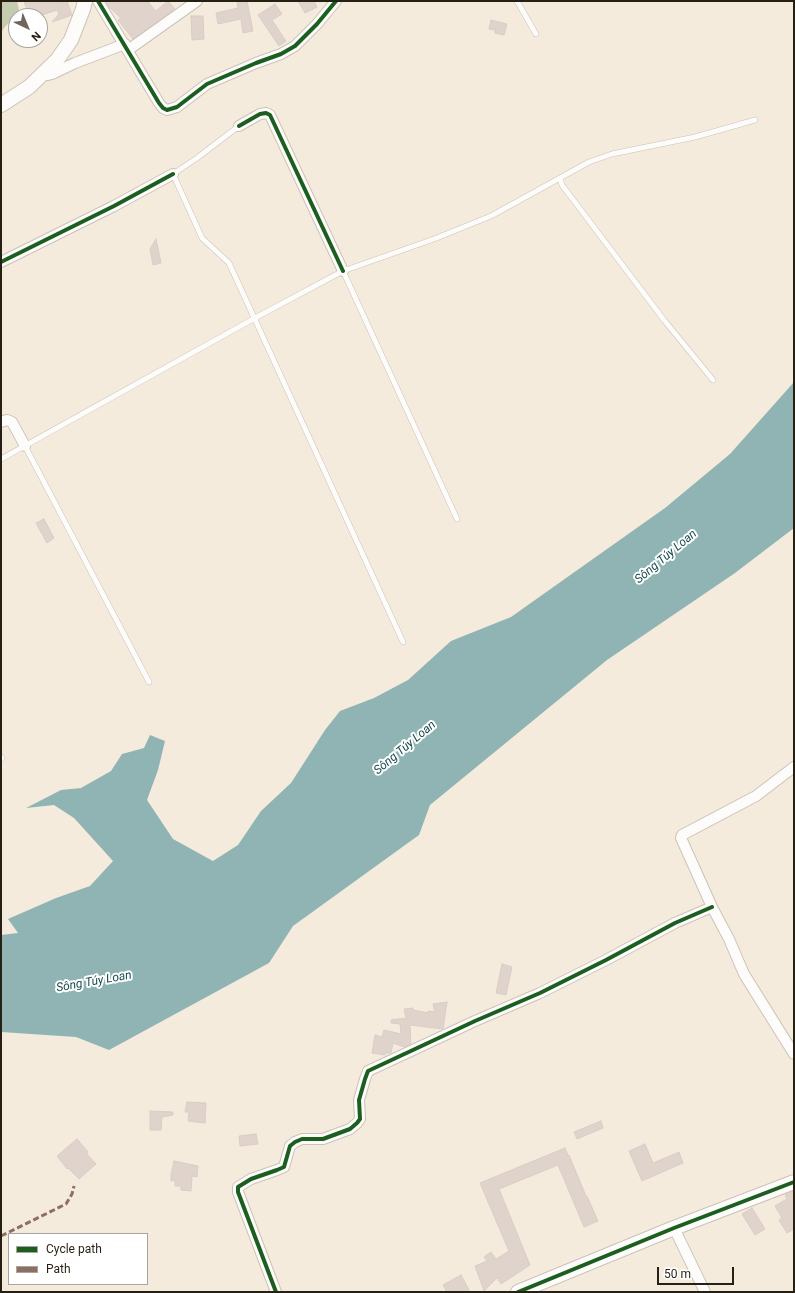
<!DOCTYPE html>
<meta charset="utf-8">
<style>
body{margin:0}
#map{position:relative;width:795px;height:1293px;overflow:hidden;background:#f4ebdd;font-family:Roboto,sans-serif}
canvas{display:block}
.frame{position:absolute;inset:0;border:2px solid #261f13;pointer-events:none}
.legend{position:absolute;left:8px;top:1233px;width:140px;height:52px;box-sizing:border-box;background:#fff;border:1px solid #a8a5a1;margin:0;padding:5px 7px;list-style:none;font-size:12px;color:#261f13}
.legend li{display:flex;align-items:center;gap:8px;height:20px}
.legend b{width:20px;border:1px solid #a8a5a1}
.north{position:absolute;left:8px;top:8px;width:40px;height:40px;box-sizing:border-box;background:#fff;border:1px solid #a8a5a1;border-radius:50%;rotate:136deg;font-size:11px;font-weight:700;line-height:16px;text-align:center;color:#261f13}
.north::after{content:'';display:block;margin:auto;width:14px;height:18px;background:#6e665a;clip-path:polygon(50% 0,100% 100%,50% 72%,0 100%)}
.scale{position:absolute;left:657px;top:1267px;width:77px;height:18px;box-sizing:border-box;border:2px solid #261f13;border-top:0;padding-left:5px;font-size:12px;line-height:14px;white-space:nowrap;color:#261f13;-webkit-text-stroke:3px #fff;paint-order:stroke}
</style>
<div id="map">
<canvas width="795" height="1293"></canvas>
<div class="frame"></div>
<ul class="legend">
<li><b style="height:5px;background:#1b5e20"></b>Cycle path</li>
<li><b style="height:5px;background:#8d6e63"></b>Path</li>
</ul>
<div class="north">N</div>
<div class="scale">50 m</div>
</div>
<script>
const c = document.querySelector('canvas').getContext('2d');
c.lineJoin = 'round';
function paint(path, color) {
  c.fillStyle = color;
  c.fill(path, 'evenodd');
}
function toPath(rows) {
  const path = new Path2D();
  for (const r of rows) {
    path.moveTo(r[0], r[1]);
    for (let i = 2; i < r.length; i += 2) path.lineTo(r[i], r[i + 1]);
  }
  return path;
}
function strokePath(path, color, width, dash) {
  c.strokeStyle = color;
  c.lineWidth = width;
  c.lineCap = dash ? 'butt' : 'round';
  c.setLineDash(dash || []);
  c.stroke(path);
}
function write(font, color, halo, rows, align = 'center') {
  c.font = font + ' Roboto,sans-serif';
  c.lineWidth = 4;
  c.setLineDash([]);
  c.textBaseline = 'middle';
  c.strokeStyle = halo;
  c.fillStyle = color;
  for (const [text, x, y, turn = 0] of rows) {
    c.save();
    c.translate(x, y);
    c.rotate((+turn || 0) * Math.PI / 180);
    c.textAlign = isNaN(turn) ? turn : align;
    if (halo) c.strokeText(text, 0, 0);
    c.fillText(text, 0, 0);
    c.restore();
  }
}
paint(toPath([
 [1,1,17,1,19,10,1,32]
]), '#c5cbae');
paint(toPath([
 [794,382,794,528,735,573,607,660,430,805,419,835,293,926,269,963,109,1050,76,1037,1,1032,1,935,18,933,8,919,56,898,90,886,113,861,74,818,54,805,26,808,61,790,81,788,111,771,122,754,144,748,150,735,165,741,158,770,147,800,173,839,213,861,238,845,261,811,291,783,325,730,340,711,374,698,408,680,451,641,511,617,665,508,730,454]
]), '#8fb4b3');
const building = toPath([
 [24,1,57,1,57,3,67,1,72,15,52,22,59,14,57,10,39,16,29,16,24,1],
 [106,1,147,1,156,11,168,1,175,9,133,39,118,20,121,18,108,6,106,1],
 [237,1,247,1,253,31,243,33,241,19,218,24,216,13,238,8,237,1],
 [298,1,314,1,317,7,305,13,298,1],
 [275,4,282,14,272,20,286,41,279,46,258,15,275,4],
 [191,16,203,16,204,39,192,40,191,16],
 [491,20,507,24,504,35,495,33,495,30,489,29,491,20],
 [156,239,161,263,153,265,150,249,156,239],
 [44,519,54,538,47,543,36,523,44,519],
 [502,964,512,967,506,995,496,993,502,964],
 [447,1002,443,1029,410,1025,411,1044,404,1047,393,1043,391,1053,386,1053,385,1055,372,1053,375,1035,382,1037,384,1030,401,1034,400,1024,391,1023,391,1020,406,1018,404,1009,413,1008,413,1010,428,1013,428,1011,435,1012,433,1004,447,1002],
 [187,1102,206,1103,205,1123,188,1121,189,1112,185,1112,187,1102],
 [150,1111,173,1112,173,1115,162,1117,161,1130,150,1130,150,1111],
 [601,1121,603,1128,577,1139,574,1132,601,1121],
 [256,1134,258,1144,240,1146,239,1136,256,1134],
 [77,1139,88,1152,86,1153,96,1164,79,1179,68,1168,67,1169,57,1156,77,1139],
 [645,1144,653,1163,679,1152,683,1163,642,1181,629,1151,645,1144],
 [565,1148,568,1156,569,1155,586,1196,587,1196,598,1221,584,1227,558,1165,499,1189,530,1265,501,1284,497,1278,484,1291,475,1266,487,1261,484,1257,491,1252,496,1259,509,1251,480,1183,565,1148],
 [174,1161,198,1166,197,1177,192,1176,191,1191,181,1190,181,1186,175,1186,175,1180,171,1181,171,1175,174,1161],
 [794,1191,794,1229,787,1233,779,1220,782,1218,775,1206,787,1199,785,1195,794,1191],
 [752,1208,765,1229,755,1235,742,1214,752,1208],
 [461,1275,470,1292,447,1292,443,1285,461,1275]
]);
paint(building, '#e0d3cb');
strokePath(building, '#d8cdc6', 1);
const lane = toPath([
 [517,1,536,34],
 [239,126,197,158,173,174,202,238,229,263,403,642],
 [560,178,562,185,664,320,713,380],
 [343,271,457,519],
 [25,446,149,682],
 [1,459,255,318,343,271,434,239,491,216,589,162,612,154,695,137,755,120],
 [1,757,2,758]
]);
const street = toPath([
 [98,1,159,103,163,108,167,110,177,107,207,84,256,63,281,54,295,46,317,24,336,1],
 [128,50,197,1],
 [44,74,48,75,52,74,75,63,125,44],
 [239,126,260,114,266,113,270,115,343,271],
 [1,262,114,206,173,174],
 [1,422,7,420,12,422,25,446],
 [794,767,756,796,682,835,681,838,712,907,729,939,744,974,794,1054],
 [674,1228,705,1292],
 [276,1292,238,1192,238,1187,251,1179,277,1170,284,1167,290,1146,295,1142,302,1139,323,1139,350,1129,357,1123,360,1119,359,1100,365,1079,368,1071,475,1021,540,993,606,960,675,923,712,907]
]);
const secondary = toPath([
 [1,105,29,87,57,60,71,40,83,9,85,1],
 [518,1292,674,1228,794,1182]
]);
strokePath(lane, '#cbc3b8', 6);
strokePath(street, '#cbc3b8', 12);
strokePath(secondary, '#cbc3b8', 16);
strokePath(lane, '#fdfcfa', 5);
strokePath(street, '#fdfcfa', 10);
strokePath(secondary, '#fdfcfa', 14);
strokePath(toPath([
 [1,1236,66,1204,72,1194,74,1186]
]), '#8d6e63', 3, [6, 3]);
strokePath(toPath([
 [98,1,159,103,163,108,167,110,177,107,207,84,256,63,281,54,295,46,317,24,336,1],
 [239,126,260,114,266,113,270,115,343,271],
 [1,262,114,206,173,174],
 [276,1292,238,1192,238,1187,251,1179,277,1170,284,1167,290,1146,295,1142,302,1139,323,1139,350,1129,357,1123,360,1119,359,1100,365,1079,368,1071,475,1021,540,993,606,960,675,923,712,907],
 [518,1292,674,1228,794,1182]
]), '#1b5e20', 4);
write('italic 12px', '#14484c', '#fff', [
 ["Sông Túy Loan",666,557,-40],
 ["Sông Túy Loan",405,748,-40],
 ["Sông Túy Loan",94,982,-10]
]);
</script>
